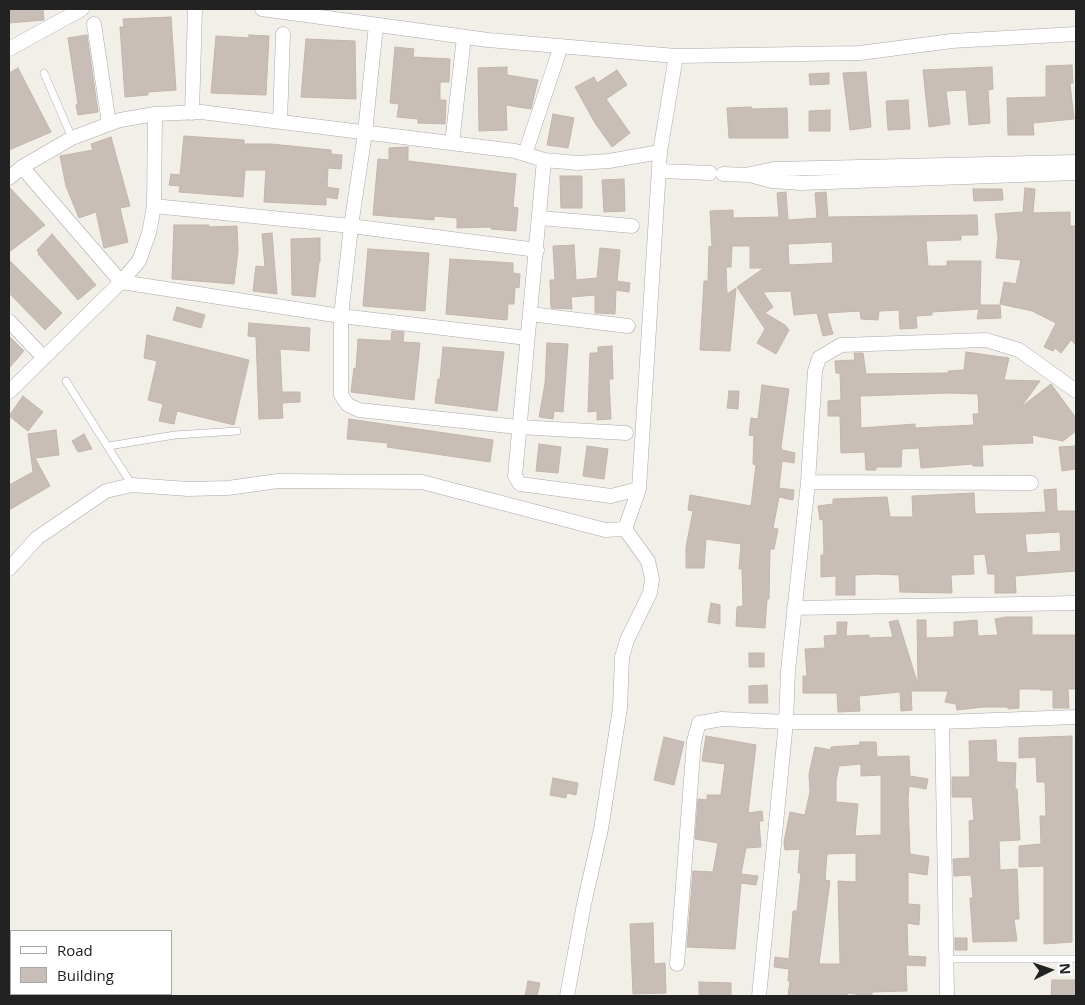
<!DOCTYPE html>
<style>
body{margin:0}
#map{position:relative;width:1085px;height:1005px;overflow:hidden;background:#f2efe8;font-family:"Open Sans",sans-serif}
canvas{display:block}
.frame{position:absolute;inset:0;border:10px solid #222;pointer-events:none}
.legend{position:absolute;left:10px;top:930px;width:162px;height:65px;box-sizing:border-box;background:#fff;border:1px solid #a7a7a7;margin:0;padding:6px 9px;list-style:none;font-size:15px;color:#222}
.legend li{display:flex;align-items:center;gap:10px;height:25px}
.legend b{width:25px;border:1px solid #a7a7a7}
.north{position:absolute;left:1025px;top:945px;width:50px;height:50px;-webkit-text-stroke:4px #fff;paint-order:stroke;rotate:86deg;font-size:14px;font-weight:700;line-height:20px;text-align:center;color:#222}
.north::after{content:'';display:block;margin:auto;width:18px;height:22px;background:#222;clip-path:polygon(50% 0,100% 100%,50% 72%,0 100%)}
</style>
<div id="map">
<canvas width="1085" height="1005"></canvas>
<div class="frame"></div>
<ul class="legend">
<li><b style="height:6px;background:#fff"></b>Road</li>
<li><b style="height:14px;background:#c8beb7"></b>Building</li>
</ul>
<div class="north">N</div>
</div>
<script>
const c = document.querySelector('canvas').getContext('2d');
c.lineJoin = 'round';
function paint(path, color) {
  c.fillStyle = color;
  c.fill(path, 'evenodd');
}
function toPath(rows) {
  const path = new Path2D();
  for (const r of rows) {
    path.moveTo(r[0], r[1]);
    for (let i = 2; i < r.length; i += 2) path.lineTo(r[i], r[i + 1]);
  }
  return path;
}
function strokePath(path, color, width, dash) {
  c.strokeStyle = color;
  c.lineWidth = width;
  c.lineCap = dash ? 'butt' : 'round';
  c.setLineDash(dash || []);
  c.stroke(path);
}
const building = toPath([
 [9,9,43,9,44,20,9,23,9,9],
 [171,17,176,90,148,92,148,95,125,97,120,27,124,27,123,19,171,17],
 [87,35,98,112,78,115,76,105,78,104,68,38,87,35],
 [249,35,269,36,266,95,211,93,216,36,249,38,249,35],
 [306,39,355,41,356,99,301,97,306,39],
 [395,47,414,49,413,57,450,59,449,82,440,82,440,100,446,100,445,124,418,123,418,119,397,117,399,104,390,103,395,47],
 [1072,65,1073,83,1070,83,1074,119,1033,123,1034,135,1008,135,1007,98,1046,97,1046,66,1072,65],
 [507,67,507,75,538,80,531,109,506,105,507,130,479,131,478,68,507,67],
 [992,67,993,89,988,90,990,123,969,125,966,90,946,91,950,124,929,127,923,70,992,67],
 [18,68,51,132,9,150,9,73,18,68],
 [617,70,627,85,606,99,630,133,612,147,595,123,575,87,594,77,597,83,617,70],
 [866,72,871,127,850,130,843,73,866,72],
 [829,73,829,84,810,85,809,74,829,73],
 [908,100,910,129,888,130,886,101,908,100],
 [751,107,751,109,787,108,788,138,729,138,727,108,751,107],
 [830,110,830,131,809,131,809,111,830,110],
 [553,114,574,118,568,148,547,145,553,114],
 [184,136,244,140,244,144,271,144,331,150,331,154,342,155,341,169,328,168,327,187,339,189,337,199,326,197,326,205,264,202,266,170,245,170,243,197,179,192,180,186,169,185,171,174,180,175,184,136],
 [111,137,130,206,120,208,128,242,104,248,96,212,79,218,66,186,60,156,93,150,91,144,111,137],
 [408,147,408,161,516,174,513,207,518,208,516,231,491,229,491,227,457,228,457,218,434,216,434,220,373,215,378,159,389,160,389,148,408,147],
 [560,176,582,176,582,208,561,208,560,176],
 [624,179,625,211,604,212,602,180,624,179],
 [9,187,45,225,9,252,9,187],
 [1025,188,1035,189,1033,213,1070,212,1070,226,1076,226,1076,345,1071,340,1061,353,1055,348,1053,351,1044,347,1056,323,1032,311,1000,304,1004,282,1016,284,1021,260,996,258,998,238,995,214,1023,212,1025,188],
 [973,189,1002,189,1003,200,974,201,973,189],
 [786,192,788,220,817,218,815,193,826,192,828,217,977,215,978,235,961,235,961,240,926,241,928,266,947,266,947,261,981,261,980,305,1000,305,1001,318,977,319,979,309,932,312,932,315,916,316,917,328,900,329,899,310,879,311,878,320,861,319,860,311,827,313,833,334,823,336,817,313,794,315,791,291,763,292,773,307,765,313,785,325,789,330,776,354,757,343,765,329,737,287,764,268,750,268,750,246,732,246,731,267,726,267,727,294,736,288,730,351,700,350,704,281,708,281,709,246,712,247,710,211,733,210,733,218,779,217,777,193,786,192],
 [832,242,833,263,789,265,788,244,832,242],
 [174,225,209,225,209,227,237,226,238,251,234,284,172,279,174,225],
 [272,233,277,294,253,291,256,266,265,267,262,234,272,233],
 [52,234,96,285,78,300,38,254,39,253,37,250,52,234],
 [320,238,320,262,319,262,315,297,292,295,291,239,320,238],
 [574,245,576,280,597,278,600,248,620,250,617,281,630,283,629,292,616,290,615,314,595,313,595,295,571,297,572,309,551,308,550,280,555,280,553,246,574,245],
 [368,249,429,253,425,311,363,306,368,249],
 [450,259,513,263,513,273,520,274,519,288,515,287,514,304,508,304,507,320,446,314,450,259],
 [9,260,62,313,45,330,9,293,9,260],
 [177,307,205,315,201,328,173,320,177,307],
 [249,323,310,328,309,351,280,349,282,392,300,392,300,402,282,403,283,418,259,419,256,337,248,336,249,323],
 [392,331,404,332,403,342,420,343,414,400,351,392,354,368,356,369,358,339,391,341,392,331],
 [147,335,249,360,234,425,177,411,174,424,159,421,163,404,148,400,157,361,144,358,147,335],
 [9,336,24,351,9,368,9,336],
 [547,343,568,344,563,412,554,411,553,419,539,417,545,384,547,343],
 [612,346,613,379,609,379,611,419,597,420,597,411,588,412,590,353,598,353,598,347,612,346],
 [443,347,504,352,497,411,435,403,438,379,440,379,443,347],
 [966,352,1009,358,1004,380,1040,381,1021,407,1051,384,1076,418,1076,431,1063,441,1032,435,1033,443,982,445,983,466,973,466,973,464,921,468,919,448,902,449,901,467,876,467,876,470,866,470,865,452,841,453,840,416,828,416,828,401,841,400,840,373,836,373,835,361,855,360,854,353,863,353,866,374,949,373,948,371,964,370,966,352],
 [950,393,978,394,979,414,973,414,974,425,915,428,915,424,861,428,860,396,950,393],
 [762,385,789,389,781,447,782,450,795,453,794,463,782,461,779,488,794,490,793,500,779,497,773,528,778,529,774,549,770,549,769,599,767,599,765,628,736,626,737,607,743,606,742,569,739,569,741,544,706,539,704,568,686,568,686,547,693,511,688,510,690,495,751,506,756,465,753,464,754,436,749,435,751,418,758,419,762,385],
 [729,391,739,391,738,409,727,408,729,391],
 [23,396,43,412,28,431,9,416,23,396],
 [349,419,493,440,490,462,387,447,388,443,347,439,349,419],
 [56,430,59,455,35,458,50,486,9,510,9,485,33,472,28,434,56,430],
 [84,434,92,449,78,452,72,441,84,434],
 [539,444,561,447,558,473,536,471,539,444],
 [587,446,608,449,604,479,583,476,587,446],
 [1076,446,1076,469,1062,471,1059,447,1076,446],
 [1056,489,1057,511,1076,511,1076,571,1015,576,1016,593,995,593,995,574,988,574,985,554,973,555,974,574,951,575,952,593,900,592,899,575,874,574,855,575,855,595,836,595,836,576,821,577,821,555,824,555,823,519,820,520,818,506,833,504,833,499,887,497,890,517,913,517,912,496,974,493,975,514,1024,513,1046,512,1044,490,1056,489],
 [1060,532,1061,551,1027,553,1025,534,1060,532],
 [711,603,720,605,720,624,708,622,711,603],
 [1006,617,1032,617,1032,635,1076,635,1076,689,1068,689,1069,708,1053,708,1053,690,1040,690,1040,689,1019,689,1019,708,1008,709,1008,707,983,707,957,710,956,704,945,702,948,691,911,691,912,710,901,711,900,692,859,696,860,711,838,712,837,693,803,693,803,676,807,676,805,649,825,648,824,636,837,635,837,622,847,622,846,636,869,635,869,638,893,637,889,622,898,620,918,685,917,620,926,620,926,638,954,637,954,622,977,620,978,636,998,635,995,619,1006,617],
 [749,653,764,653,764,667,749,667,749,653],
 [767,685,768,703,749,703,749,686,767,685],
 [706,736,756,745,748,813,762,811,763,821,759,821,761,847,746,848,741,874,758,876,756,885,741,883,735,949,687,947,693,871,713,872,718,843,695,839,698,799,707,800,707,795,721,795,725,764,702,761,706,736],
 [1072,736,1072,942,1044,944,1044,866,1019,867,1019,846,1041,844,1040,816,1046,816,1045,782,1037,782,1036,757,1019,758,1019,738,1072,736],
 [664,737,684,742,674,785,654,780,664,737],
 [996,740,997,762,1016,763,1015,789,1017,789,1020,840,999,841,1000,870,1017,869,1019,919,1014,919,1017,941,973,942,970,898,973,898,971,875,954,876,953,859,970,858,969,821,974,820,972,797,952,797,952,777,970,777,969,741,996,740],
 [860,742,876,742,877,757,909,756,910,776,928,779,926,789,909,786,908,801,910,854,929,857,927,875,908,872,908,904,920,905,919,925,907,923,908,956,926,957,925,966,906,965,907,991,872,992,872,996,847,993,848,996,788,996,790,981,788,981,789,969,774,967,775,957,789,959,793,911,797,911,801,873,798,873,800,849,785,850,784,842,790,812,805,815,810,791,809,774,815,747,831,750,831,747,860,745,860,742],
 [861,764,861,776,881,775,881,835,855,836,858,804,836,802,836,781,839,766,861,764],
 [856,853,856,882,838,881,840,964,819,964,830,881,825,880,827,854,856,853],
 [553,778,578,783,576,795,567,793,566,798,550,795,553,778],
 [653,923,654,964,665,963,666,993,633,994,630,924,653,923],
 [955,938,967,938,967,950,955,950,955,938],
 [1052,980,1076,980,1076,996,1051,996,1052,980],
 [528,981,540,983,537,996,525,996,528,981],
 [699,982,731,983,731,996,699,996,699,982]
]);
paint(building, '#c8beb7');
strokePath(building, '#c5b4a9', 1);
const lane = toPath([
 [44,73,72,138],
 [66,381,132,485],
 [109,446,175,435,237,431],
 [946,959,1076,959]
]);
const street = toPath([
 [262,9,488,40,676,56,860,53,952,41,1076,34],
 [94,24,109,124],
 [376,25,365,133,351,226,341,316,341,395,348,405,359,410,518,427,626,433],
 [9,49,82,9],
 [192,113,195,9],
 [280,122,283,34],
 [452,143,464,37],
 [525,154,561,46],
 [544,160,515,476,520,484,611,496,639,489],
 [22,167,121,282,341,316,527,338],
 [660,171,710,173],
 [723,174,750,175,772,181,801,183,1076,173],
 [750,174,774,169,1076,162],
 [9,178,22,167,72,138,120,120,155,114,201,112,515,151,544,160,578,163,609,161,660,152],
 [154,206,351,226,537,250],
 [540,218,632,226],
 [530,314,628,326],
 [9,321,44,358],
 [9,392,121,282,139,261,149,233,154,206,155,114],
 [808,482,1031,483],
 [9,569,37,538,106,491,132,485,188,489,228,488,278,481,422,482,605,530,625,529,639,489,660,152,676,56],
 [794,608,1076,603],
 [942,722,947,996],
 [677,964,694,741,699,723,722,719,786,722,942,722,1076,717],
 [567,996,584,904,601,829,620,708,622,657,627,640,650,593,652,579,648,561,625,529],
 [759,996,786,722,788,671,808,482,815,371,819,358,841,345,986,340,1019,350,1076,391]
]);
strokePath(lane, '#a9a9a9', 8);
strokePath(street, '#a9a9a9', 15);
strokePath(lane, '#fff', 7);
strokePath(street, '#fff', 14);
</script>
